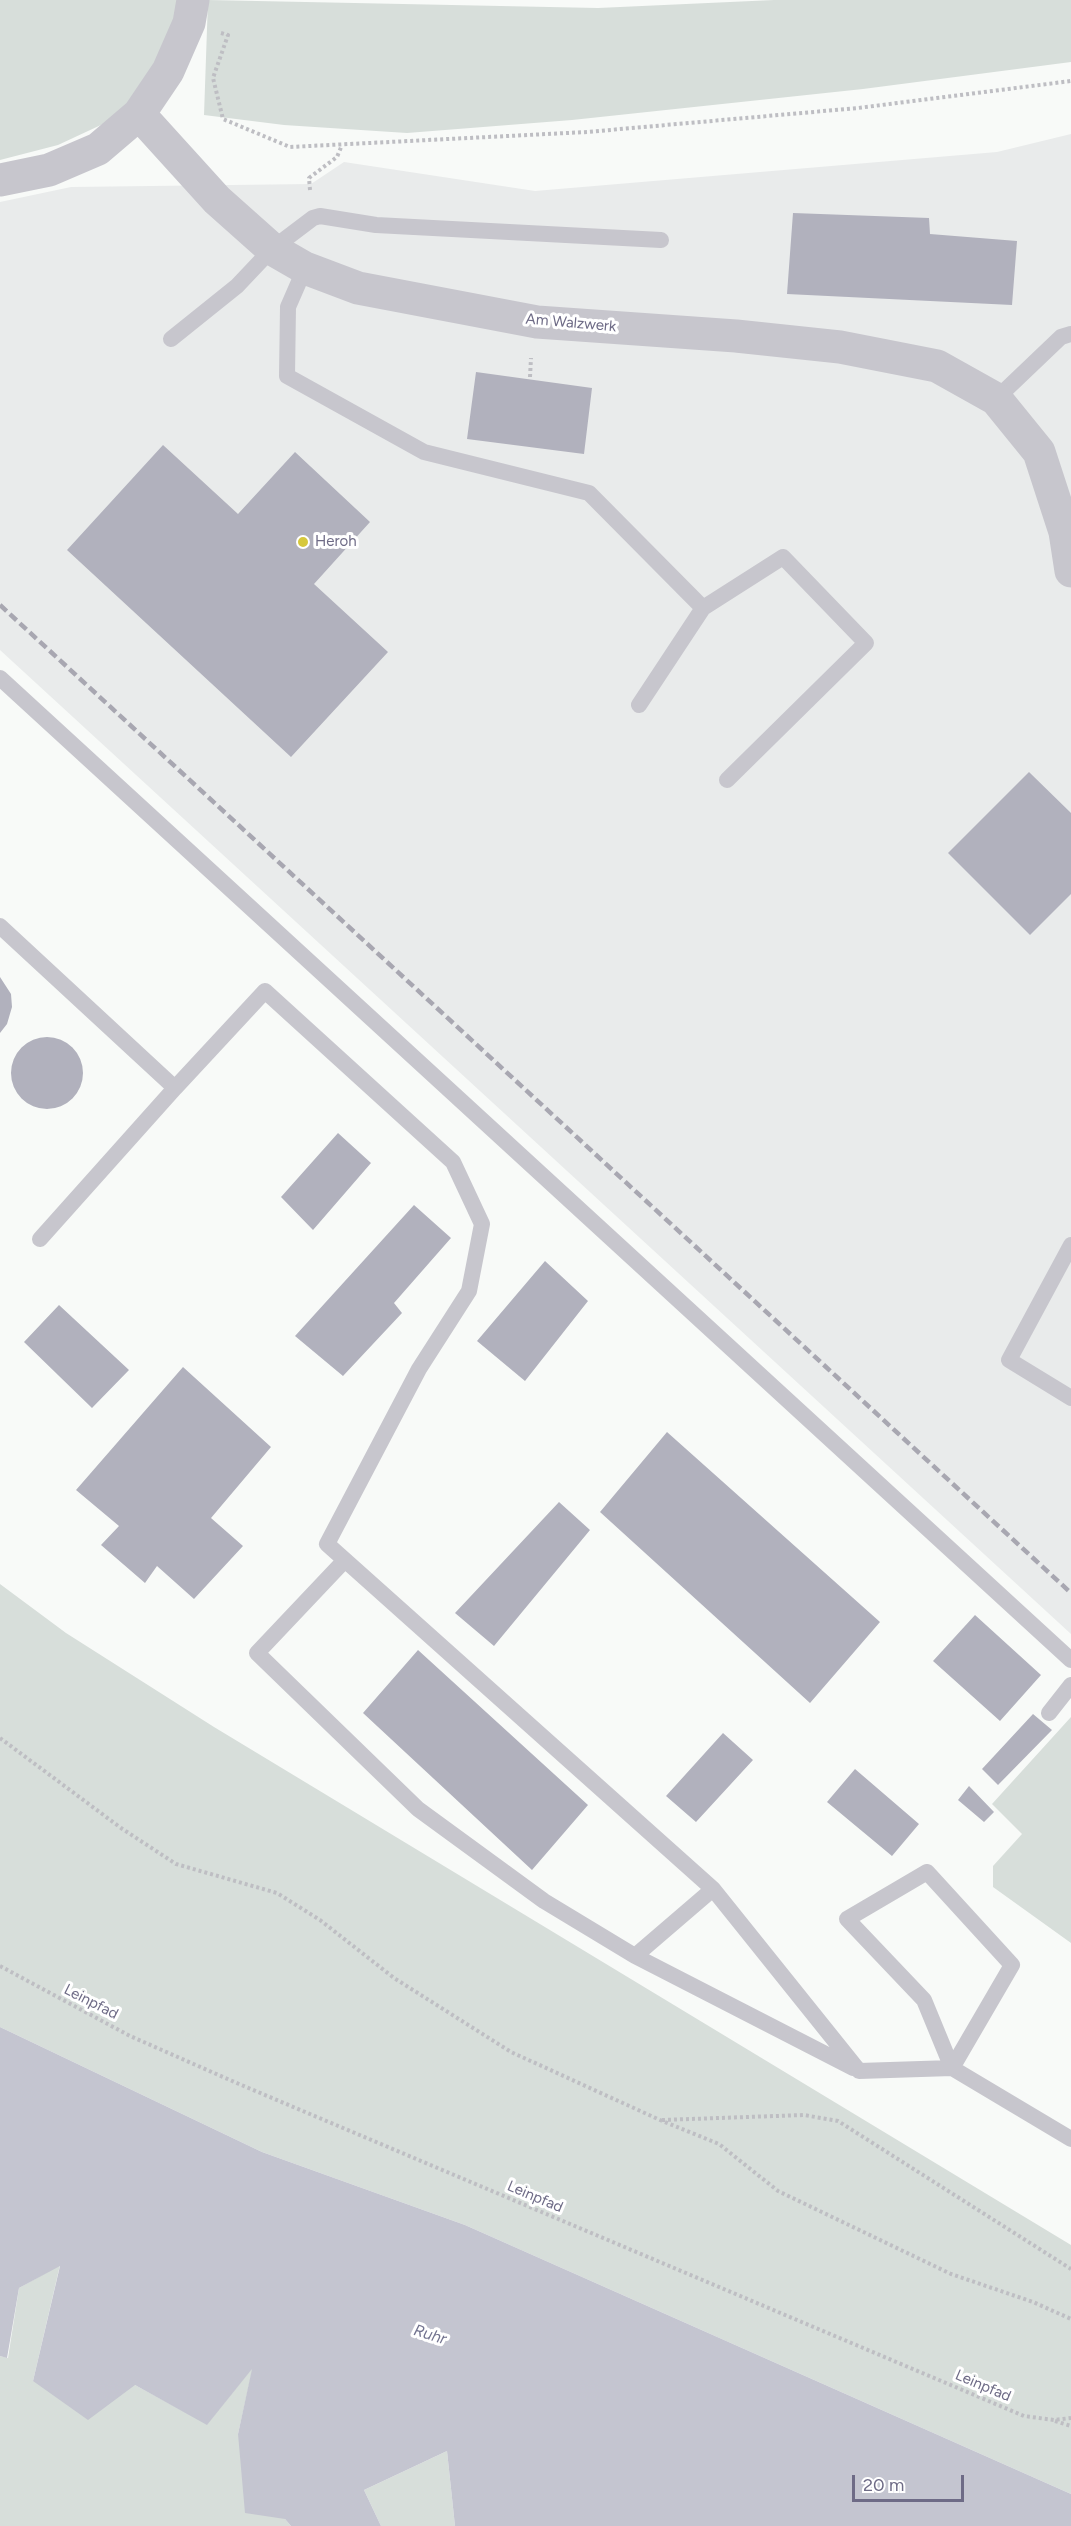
<!DOCTYPE html>
<style>
body{margin:0}
#map{position:relative;width:1071px;height:2526px;overflow:hidden;background:#f8faf8;font-family:Figtree,sans-serif}
canvas{display:block}
.scale{position:absolute;left:852px;top:2475px;width:112px;height:27px;box-sizing:border-box;border:3px solid #6e6b86;border-top:0;padding-left:8px;font-size:18px;line-height:21px;white-space:nowrap;color:#6e6b86;-webkit-text-stroke:4px #fff;paint-order:stroke}
</style>
<div id="map">
<canvas width="1071" height="2526"></canvas>
<div class="scale">20 m</div>
</div>
<script>
const c = document.querySelector('canvas').getContext('2d');
c.lineJoin = 'round';
function paint(path, color) {
  c.fillStyle = color;
  c.fill(path, 'evenodd');
}
function toPath(rows) {
  const path = new Path2D();
  for (const r of rows) {
    if (r.length === 3) {
      path.moveTo(r[0] + r[2], r[1]);
      path.arc(r[0], r[1], r[2], 0, 2 * Math.PI);
      continue;
    }
    path.moveTo(r[0], r[1]);
    for (let i = 2; i < r.length; i += 2) path.lineTo(r[i], r[i + 1]);
  }
  return path;
}
function strokePath(path, color, width, dash) {
  c.strokeStyle = color;
  c.lineWidth = width;
  c.lineCap = dash ? 'butt' : 'round';
  c.setLineDash(dash || []);
  c.stroke(path);
}
function write(font, color, halo, rows, align = 'center') {
  c.font = font + ' Figtree,sans-serif';
  c.lineWidth = 6;
  c.setLineDash([]);
  c.textBaseline = 'middle';
  c.strokeStyle = halo;
  c.fillStyle = color;
  for (const [text, x, y, turn = 0] of rows) {
    c.save();
    c.translate(x, y);
    c.rotate((+turn || 0) * Math.PI / 180);
    c.textAlign = isNaN(turn) ? turn : align;
    if (halo) c.strokeText(text, 0, 0);
    c.fillText(text, 0, 0);
    c.restore();
  }
}
paint(toPath([
 [1071,134,1071,1634,0,650,0,202,71,187,311,184,344,162,535,191,997,152]
]), '#e9ebeb');
paint(toPath([
 [0,0,177,0,161,97,58,145,0,160],
 [208,0,598,8,774,0,1071,0,1071,62,863,89,572,120,407,133,284,125,204,115],
 [0,1584,66,1633,214,1727,1071,2245,1071,2494,465,2225,262,2152,0,2027],
 [1071,1717,1071,1943,993,1887,993,1866,1022,1834,992,1804],
 [60,2265,33,2381,135,2385,207,2424,253,2367,238,2434,285,2519,291,2526,0,2526,0,2356,8,2358,19,2288],
 [447,2451,455,2526,381,2526,364,2490]
]), '#d7deda');
paint(toPath([
 [0,2027,262,2152,465,2225,1071,2494,1071,2526,455,2526,447,2451,364,2490,381,2526,291,2526,285,2519,245,2513,238,2434,252,2369,207,2425,135,2385,88,2420,33,2381,60,2266,19,2288,7,2358,0,2356]
]), '#c4c5d0');
paint(toPath([
 [793,213,929,218,930,234,1017,241,1012,305,787,294],
 [476,372,592,388,584,454,467,439],
 [163,445,238,514,295,452,370,522,314,584,388,652,291,757,67,550],
 [1029,772,1071,813,1071,894,1030,935,948,853],
 [0,977,11,994,12,1007,7,1024,0,1033],
 [47,1073,36],
 [338,1133,371,1163,313,1230,281,1197],
 [414,1205,451,1238,394,1303,402,1313,343,1376,295,1336],
 [545,1261,588,1301,525,1381,477,1341],
 [59,1305,129,1370,92,1408,24,1342],
 [183,1367,271,1447,211,1518,243,1546,194,1599,157,1566,145,1583,101,1545,119,1526,76,1490],
 [667,1432,880,1622,810,1703,600,1512],
 [559,1502,590,1530,494,1646,455,1613],
 [975,1615,1041,1675,1000,1721,933,1661],
 [418,1650,588,1805,532,1870,363,1713],
 [1033,1714,1052,1730,998,1785,982,1769],
 [723,1733,753,1760,696,1822,666,1796],
 [855,1769,919,1824,892,1856,827,1802],
 [969,1786,994,1812,984,1822,958,1800]
]), '#b1b1bd');
strokePath(toPath([
 [221,33,228,35,213,78,223,119,290,147,587,132,858,108,1071,81],
 [310,190,309,178,337,157,342,145],
 [530,377,531,358],
 [0,1738,121,1828,176,1864,277,1893,320,1920,394,1978,511,2052,660,2120,719,2144,778,2191,951,2274,1033,2302,1071,2319],
 [0,1966,130,2036,239,2084,1024,2416,1054,2420,1071,2418],
 [662,2120,804,2115,838,2121,1071,2269],
 [1055,2421,1071,2426]
]), '#bebec3', 4, [3, 3]);
strokePath(toPath([
 [305,268,288,307,287,376,424,452,589,493,703,608],
 [171,339,237,286,272,249,313,218,320,216,376,225,661,240],
 [996,399,1061,337,1071,334],
 [0,678,1071,1660],
 [639,705,703,608,783,557,866,643,727,780],
 [0,926,175,1088,40,1239],
 [175,1088,265,991,453,1162,482,1224,469,1291,419,1369,327,1544,713,1889,859,2071,952,2068,1071,2139],
 [1071,1245,1009,1360,1071,1398],
 [345,1560,257,1653,418,1809,544,1901,635,1956,713,1889],
 [1049,1713,1071,1685],
 [927,1872,1012,1965,952,2068,924,2000,847,1919,927,1872],
 [635,1956,853,2068]
]), '#c7c6cd', 16);
strokePath(toPath([
 [139,114,217,200,272,249,305,268,358,288,537,322,736,336,840,347,937,366,996,399,1039,452,1065,532,1071,571],
 [0,180,49,170,98,149,139,114,168,71,189,23,193,0]
]), '#c7c6cd', 33);
strokePath(toPath([
 [0,605,1071,1593]
]), '#a8a7b1', 4.5, [9, 4.5]);
for (const [x, y, r, color] of [
 [303,542,6,"#d6c83c"]
]) {
  const dot = new Path2D();
  dot.arc(x, y, r, 0, 2 * Math.PI);
  c.fillStyle = color;
  c.fill(dot);
  strokePath(dot, '#fff', 2);
}
write('15px', '#6e6b86', '#fff', [
 ["Am Walzwerk",571,323,5],
 ["Leinpfad",91,2002,27],
 ["Leinpfad",535,2197,23],
 ["Leinpfad",983,2386,23]
]);
write('15px', '#6e6b86', '#fff', [
 ["Heroh",315,542]
], 'left');
write('italic 16px', '#72738f', '#fff', [
 ["Ruhr",430,2335,17]
]);
</script>
